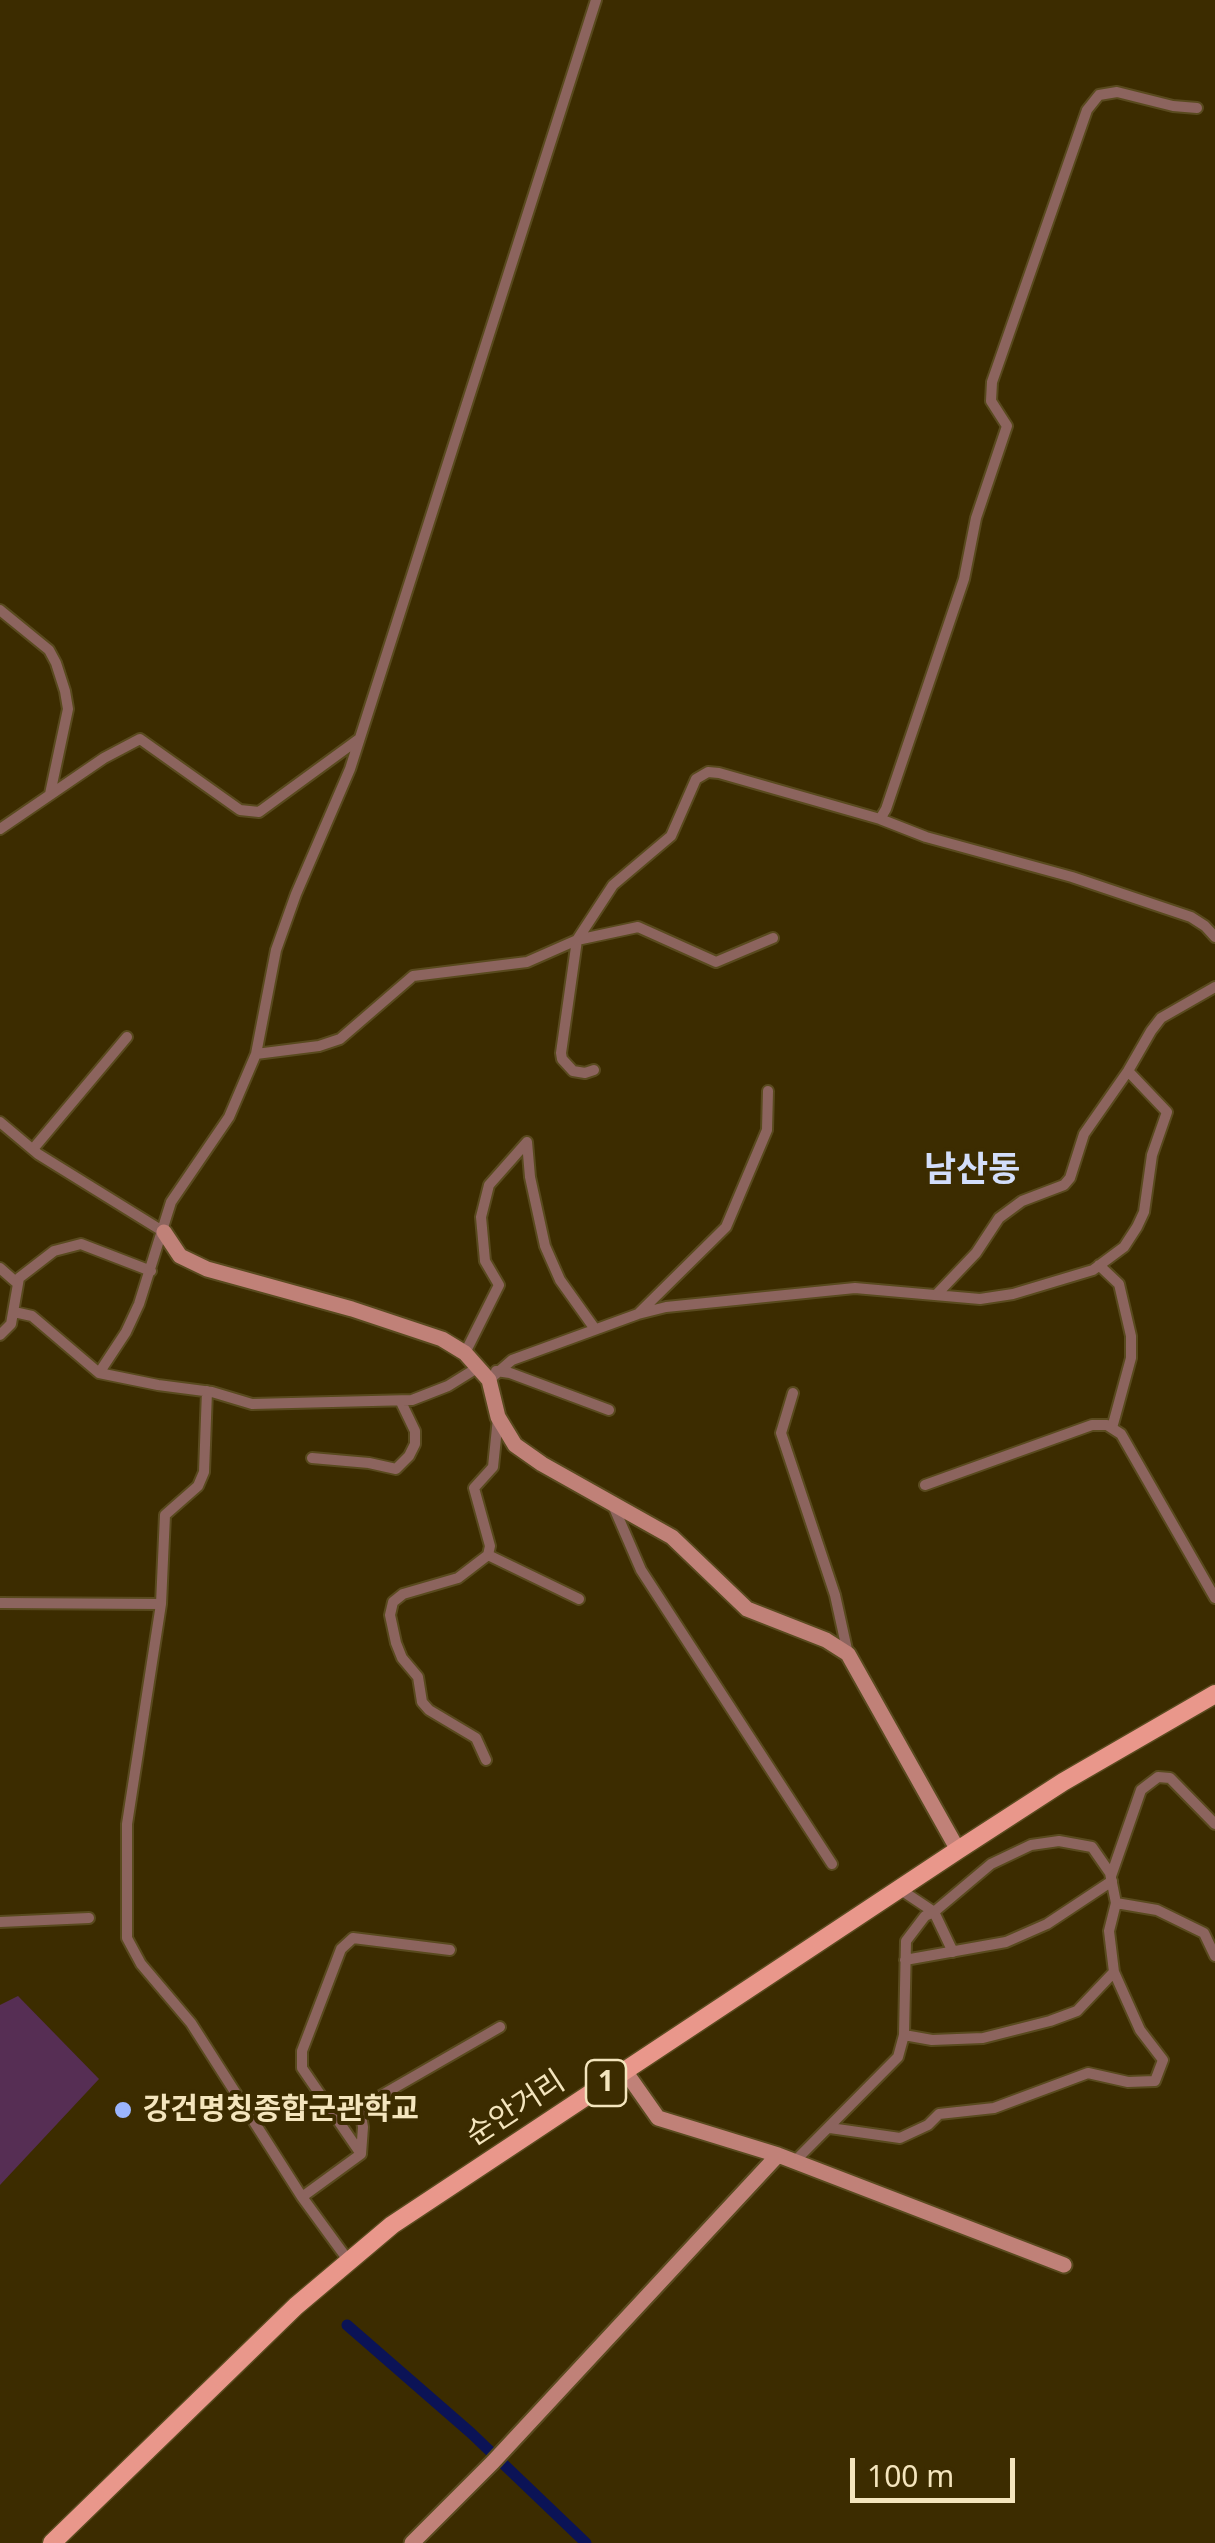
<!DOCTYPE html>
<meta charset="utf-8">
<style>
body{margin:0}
#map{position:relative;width:1215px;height:2543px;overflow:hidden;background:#3c2c00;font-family:"Noto Sans",sans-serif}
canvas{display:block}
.scale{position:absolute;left:850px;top:2458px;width:165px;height:45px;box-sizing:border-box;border:5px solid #f4e5bd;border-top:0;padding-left:12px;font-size:30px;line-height:35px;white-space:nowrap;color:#f4e5bd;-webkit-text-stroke:8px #3c2c00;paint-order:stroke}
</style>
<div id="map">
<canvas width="1215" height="2543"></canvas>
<div class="scale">100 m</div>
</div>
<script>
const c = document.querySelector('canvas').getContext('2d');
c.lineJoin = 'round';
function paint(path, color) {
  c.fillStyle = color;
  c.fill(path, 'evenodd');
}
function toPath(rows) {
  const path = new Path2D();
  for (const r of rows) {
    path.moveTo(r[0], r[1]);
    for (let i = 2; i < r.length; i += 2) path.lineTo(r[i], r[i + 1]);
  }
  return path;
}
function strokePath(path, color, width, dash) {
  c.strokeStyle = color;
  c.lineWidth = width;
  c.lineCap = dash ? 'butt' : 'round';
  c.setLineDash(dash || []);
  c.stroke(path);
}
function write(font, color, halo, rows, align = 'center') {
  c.font = font + ' "Noto Sans","Noto Sans KR",sans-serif';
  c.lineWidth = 8;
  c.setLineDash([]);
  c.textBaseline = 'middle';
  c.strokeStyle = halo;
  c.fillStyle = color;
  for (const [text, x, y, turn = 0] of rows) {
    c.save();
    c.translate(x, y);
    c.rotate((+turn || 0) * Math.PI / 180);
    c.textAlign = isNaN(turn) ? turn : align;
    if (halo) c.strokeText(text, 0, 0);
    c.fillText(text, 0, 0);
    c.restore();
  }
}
paint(toPath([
 [18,1996,99,2079,0,2185,0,2005]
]), '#562e54');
strokePath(toPath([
 [347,2325,471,2433,586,2543]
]), '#0b1356', 11);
const street = toPath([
 [0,610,49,650,56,663,65,691,68,709,50,794],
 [880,819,886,809,964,579,976,518,1007,426,991,401,992,382,1087,110,1099,95,1117,92,1173,106,1197,108],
 [0,829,104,758,140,739,240,810,259,812,359,739],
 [256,1054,319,1046,340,1039,413,976,527,962,577,940,638,927,716,962,773,938],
 [594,1070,585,1073,573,1071,562,1059,561,1053,577,940,613,885,671,836,696,779,708,772,719,773,880,819,926,837,1072,877,1191,917,1205,926,1215,937],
 [0,1122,38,1154,164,1232],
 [527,1142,530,1177,545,1246,560,1280,595,1329],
 [33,1149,127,1037],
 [1099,1265,1119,1284,1131,1336,1131,1358,1112,1428],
 [0,1268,17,1283],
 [936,1295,976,1253,999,1218,1022,1201,1064,1185,1070,1178,1084,1134,1128,1071,1151,1031,1161,1018,1215,987],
 [14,1312,32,1316,99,1373,158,1385,212,1392,252,1404,412,1400,448,1386,477,1368],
 [639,1313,726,1227,767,1130,768,1091],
 [0,1335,11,1324,19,1278,54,1251,81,1244,151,1271],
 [465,1353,499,1285,485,1261,481,1217,489,1185,527,1142],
 [496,1371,510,1373,609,1410],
 [99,1373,126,1332,139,1304,171,1202,229,1117,256,1054,276,950,296,894,350,769,596,0],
 [489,1380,512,1360,638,1314,666,1307,855,1288,980,1299,1013,1294,1093,1270,1124,1247,1137,1227,1144,1212,1152,1155,1167,1112,1128,1071],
 [793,1393,781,1433,835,1595,848,1654],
 [312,1458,369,1463,396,1469,409,1456,415,1444,415,1431,401,1402],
 [925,1485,1092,1425,1107,1425,1121,1434,1215,1598],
 [612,1503,641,1570,832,1864],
 [488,1555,579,1599],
 [0,1603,161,1604,165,1515,198,1486,204,1472,207,1391],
 [161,1604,127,1824,127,1938,141,1964,191,2023,302,2197],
 [486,1760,476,1738,429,1710,422,1702,418,1677,402,1658,396,1643,390,1615,393,1602,403,1594,458,1578,488,1555,490,1546,474,1488,493,1467,498,1418],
 [1111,1876,1141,1790,1158,1777,1170,1778,1215,1824],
 [901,1890,934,1912,953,1952],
 [0,1922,89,1918],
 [905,1960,1006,1942,1047,1924,1112,1881],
 [904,2035,932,2040,983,2038,1050,2021,1077,2011,1114,1972],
 [830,2128,900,2138,928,2125,939,2114,994,2108,1088,2073,1128,2082,1155,2081,1163,2060,1140,2030,1114,1972,1109,1931,1116,1903,1157,1910,1204,1933,1215,1956],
 [361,2154,363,2127,360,2110,368,2103,500,2027],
 [793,2163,898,2057,904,2035,906,1941,925,1916,934,1912,991,1864,1031,1845,1059,1841,1092,1847,1110,1873,1116,1903],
 [348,2260,302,2197,361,2154,302,2068,302,2051,341,1949,353,1938,450,1950]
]);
const secondary = toPath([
 [164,1232,180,1256,207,1269,352,1309,442,1339,465,1353,489,1380,498,1417,515,1445,542,1464,672,1537,747,1609,826,1640,848,1654,958,1850],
 [625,2071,658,2118,778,2155,1064,2265],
 [412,2543,493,2462,778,2155]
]);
const primary = toPath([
 [52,2543,296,2306,392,2225,958,1850,1063,1782,1215,1694]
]);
strokePath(street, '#594a1e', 14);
strokePath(secondary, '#594a1e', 19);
strokePath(primary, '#594a1e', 21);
strokePath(street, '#8c645e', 10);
strokePath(secondary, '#c08178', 15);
strokePath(primary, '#e9978b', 18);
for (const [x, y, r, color] of [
 [123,2110,10,"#9bb5fd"]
]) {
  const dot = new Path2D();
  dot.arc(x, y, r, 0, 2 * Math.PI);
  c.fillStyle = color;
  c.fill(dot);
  strokePath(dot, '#3c2c00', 4);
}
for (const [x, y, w] of [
 [606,2083,40]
]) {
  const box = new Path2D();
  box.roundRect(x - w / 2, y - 23, w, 46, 8);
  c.fillStyle = '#3c2c00';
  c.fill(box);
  strokePath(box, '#f4e5bd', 2.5);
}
write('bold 28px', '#f4e5bd', null, [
 ["1",606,2083]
]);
write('30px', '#f4e5bd', '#3c2c00', [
 ["순안거리",516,2109,-33]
]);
write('bold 30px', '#f4e5bd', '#3c2c00', [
 ["강건명칭종합군관학교",143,2110]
], 'left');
write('bold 35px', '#d3defa', '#3c2c00', [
 ["남산동",972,1171]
]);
</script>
